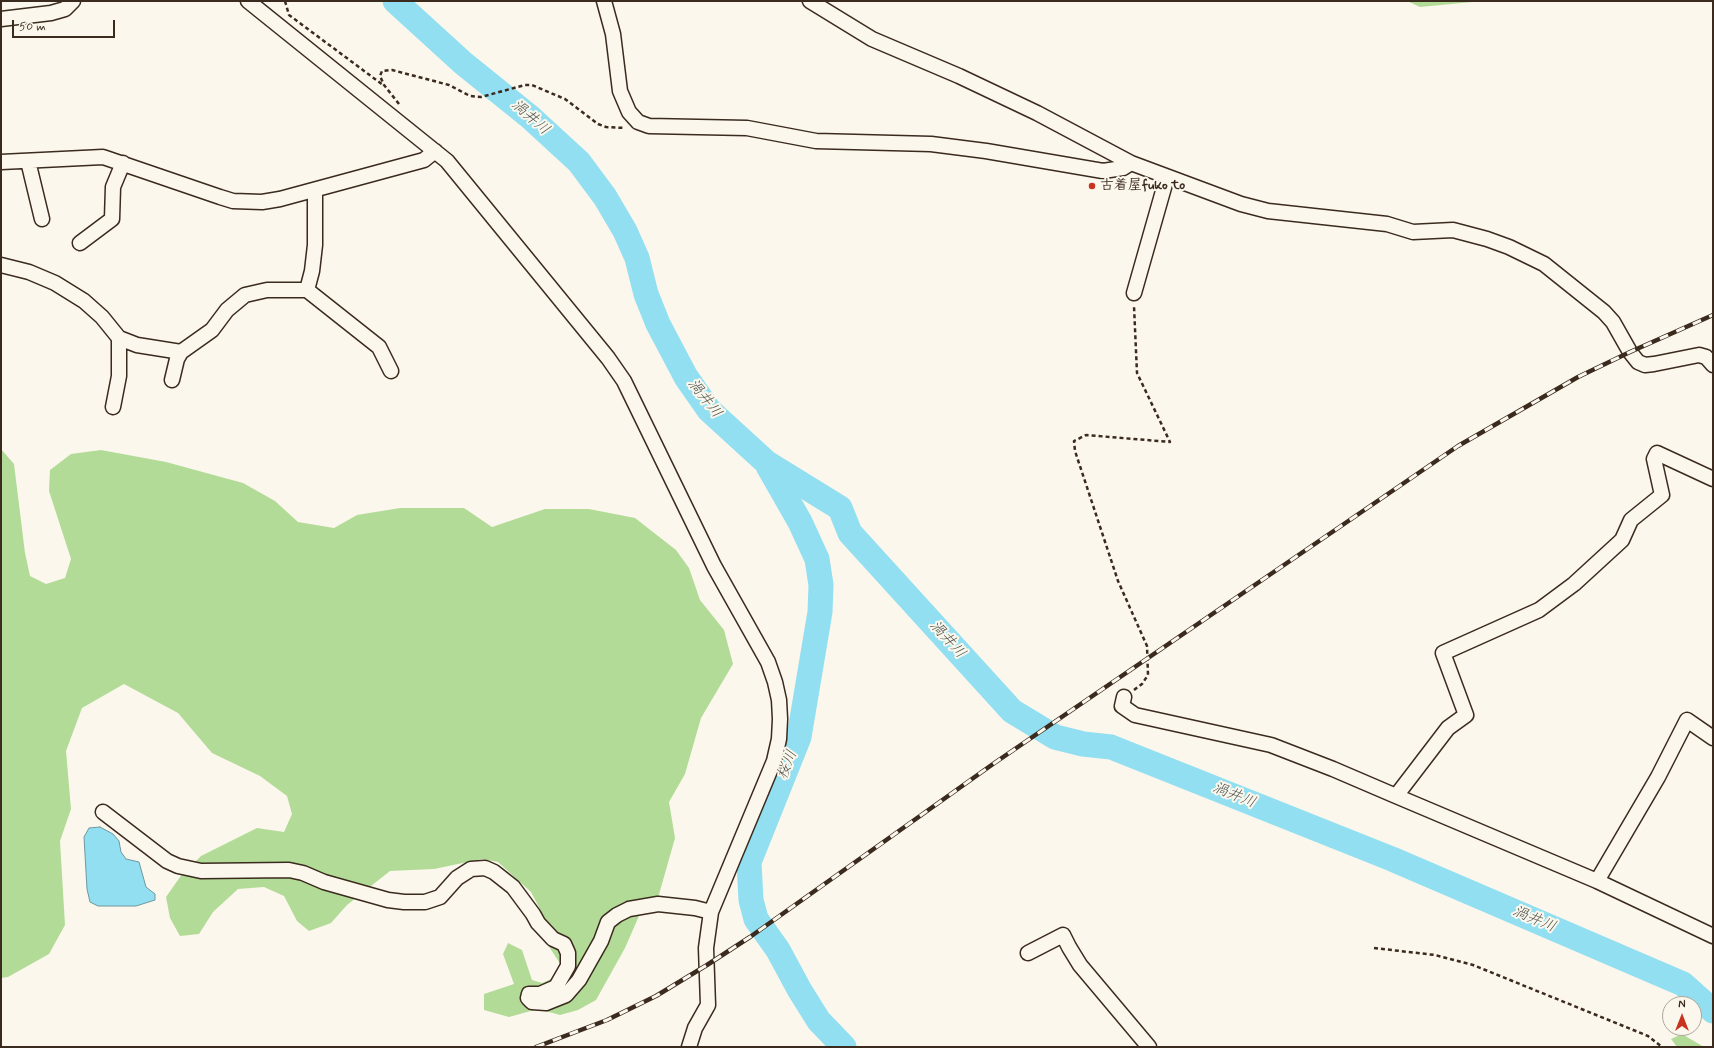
<!DOCTYPE html>
<meta charset="utf-8">
<style>
body{margin:0}
#map{position:relative;width:1714px;height:1048px;overflow:hidden;background:#fbf7ec;font-family:Mynerve,sans-serif}
canvas{display:block}
.frame{position:absolute;inset:0;border:2px solid #3b2a1e;pointer-events:none}
.north{position:absolute;left:1662px;top:996px;width:40px;height:40px;box-sizing:border-box;background:#fbf7ec;border:1px solid #aea59a;border-radius:50%;rotate:0deg;font-size:11px;font-weight:700;line-height:16px;text-align:center;color:#3b2a1e}
.north::after{content:'';display:block;margin:auto;width:14px;height:18px;background:#c8321e;clip-path:polygon(50% 0,100% 100%,50% 72%,0 100%)}
.scale{position:absolute;left:12px;top:20px;width:103px;height:18px;box-sizing:border-box;border:2px solid #3b2a1e;border-top:0;padding-left:5px;font-size:12px;line-height:14px;white-space:nowrap;color:#3b2a1e;-webkit-text-stroke:3px #fbf7ec;paint-order:stroke}
</style>
<div id="map">
<canvas width="1714" height="1048"></canvas>
<div class="frame"></div>
<div class="north">N</div>
<div class="scale">50 m</div>
</div>
<script>
const c = document.querySelector('canvas').getContext('2d');
c.lineJoin = 'round';
function paint(path, color) {
  c.fillStyle = color;
  c.fill(path, 'evenodd');
}
function toPath(rows) {
  const path = new Path2D();
  for (const r of rows) {
    path.moveTo(r[0], r[1]);
    for (let i = 2; i < r.length; i += 2) path.lineTo(r[i], r[i + 1]);
  }
  return path;
}
function strokePath(path, color, width, dash) {
  c.strokeStyle = color;
  c.lineWidth = width;
  c.lineCap = dash ? 'butt' : 'round';
  c.setLineDash(dash || []);
  c.stroke(path);
}
function write(font, color, halo, rows, align = 'center') {
  c.font = font + ' Mynerve,"Klee One",sans-serif';
  c.lineWidth = 4;
  c.setLineDash([]);
  c.textBaseline = 'middle';
  c.strokeStyle = halo;
  c.fillStyle = color;
  for (const [text, x, y, turn = 0] of rows) {
    c.save();
    c.translate(x, y);
    c.rotate((+turn || 0) * Math.PI / 180);
    c.textAlign = isNaN(turn) ? turn : align;
    if (halo) c.strokeText(text, 0, 0);
    c.fillText(text, 0, 0);
    c.restore();
  }
}
paint(toPath([
 [1407,1,1483,1,1420,7],
 [1,449,14,464,25,553,30,576,46,584,65,578,71,559,49,491,50,470,71,454,101,450,166,462,243,483,275,501,298,522,334,528,357,515,400,508,464,508,492,527,545,509,589,509,635,518,676,550,689,568,700,600,724,630,733,664,701,718,685,774,669,802,675,838,658,898,642,909,625,948,596,1000,578,1010,560,1015,538,1009,509,1017,484,1010,484,994,514,984,503,954,508,943,522,950,532,980,542,983,558,976,561,965,546,942,541,911,531,892,498,862,482,859,434,869,390,871,347,905,331,923,309,931,297,921,284,896,264,887,238,889,213,912,199,934,180,936,170,918,166,897,180,877,201,856,257,828,284,832,292,814,287,796,260,776,212,753,178,713,124,684,82,708,66,751,71,809,60,841,65,925,49,954,8,977,1,978],
 [1682,1034,1704,1047,1677,1047,1671,1039]
]), '#b3db98');
const water = toPath([
 [100,827,113,834,119,841,121,852,126,859,139,862,146,887,155,894,155,900,136,906,98,906,90,902,87,889,84,837,89,828,100,827]
]);
paint(water, '#92dff1');
strokePath(water, '#6f979d', 1);
strokePath(toPath([
 [395,1,463,63,530,117,579,162,605,197,625,231,637,258,646,294,658,324,686,377,709,410,767,463,840,508,850,533,1012,711,1055,737,1083,744,1111,747,1392,859,1683,984,1713,1011],
 [768,466,800,522,817,559,821,585,820,612,799,737,749,862,751,900,756,919,778,950,799,989,819,1021,844,1047]
]), '#92dff1', 25);
const minor = toPath([
 [248,1,447,161,608,358,624,381,714,566,768,662,775,682,779,700,780,719,779,739,774,761,711,912,706,948,708,1005,695,1028,689,1047],
 [604,1,613,34,620,91,629,112,638,122,649,126,747,128,816,141,931,144,986,151,1103,171,1123,168,1131,163],
 [810,1,872,39,959,76,1037,113,1131,163,1241,204,1268,211,1387,224,1413,232,1453,230,1487,239,1509,247,1544,264,1604,312,1613,322,1630,352,1638,362,1645,365,1654,364,1699,355,1706,357,1713,365],
 [1,19,51,13,65,9,73,1],
 [28,161,42,219],
 [1,162,103,157,220,197,233,201,262,202,280,199,424,160,435,151],
 [315,190,315,245,312,271,307,290,379,347,391,371],
 [80,243,112,219,113,187,123,163],
 [1,265,29,272,55,283,84,301,102,317,119,338,119,376,113,407],
 [1134,293,1167,177],
 [119,338,137,345,181,352],
 [172,380,177,359,181,352,212,330,227,310,245,295,267,290,307,290],
 [1124,697,1122,706,1135,715,1271,745,1333,769,1396,796],
 [1713,738,1687,720,1658,777,1597,881,1713,936],
 [103,812,167,861,178,866,201,871,289,870,303,873,324,882,388,900,404,902,425,902,440,897,457,878,471,869,485,868,494,872,513,887,533,914,538,923,553,939,564,944,568,953,568,966,556,987,540,994,529,994,528,998,532,1002,546,1003,566,995,579,980,601,941,608,922,617,915,629,909,658,904,695,908,711,912],
 [1597,881,1396,796,1448,728,1466,715,1443,653,1539,610,1574,584,1622,540,1631,520,1662,495,1654,459,1657,453,1713,479],
 [1028,953,1063,935,1069,947,1080,965,1149,1047]
]);
strokePath(minor, '#3b2a1e', 17);
strokePath(toPath([
 [285,1,289,15,383,85],
 [399,104,384,85,380,76,382,71,392,70,449,85,470,96,481,97,525,85,532,85,565,99,598,124,606,127,625,128],
 [1134,690,1142,684,1148,675,1147,646,1118,581,1075,451,1074,441,1086,435,1170,442,1137,373,1134,306],
 [1374,948,1435,955,1473,965,1648,1036,1662,1047]
]), '#3b2a1e', 2.5, [4, 3]);
strokePath(minor, '#fbf7ec', 14);
const rail = toPath([
 [536,1047,607,1020,656,996,707,965,750,937,993,764,1458,446,1578,377,1630,352,1713,315]
]);
strokePath(rail, '#3b2a1e', 4.5);
strokePath(rail, '#fbf7ec', 3, [9]);
for (const [x, y, r, color] of [
 [1092,186,4,"#c8321e"]
]) {
  const dot = new Path2D();
  dot.arc(x, y, r, 0, 2 * Math.PI);
  c.fillStyle = color;
  c.fill(dot);
  strokePath(dot, '#fbf7ec', 1.5);
}
write('bold 14px', '#3b2a1e', '#fbf7ec', [
 ["古着屋fuko to",1100,186]
], 'left');
write('italic 15px', '#515753', '#fbf7ec', [
 ["渦井川",530,118,41],
 ["渦井川",704,399,52],
 ["渦井川",947,640,48],
 ["桜川",788,765,-68],
 ["渦井川",1234,796,22],
 ["渦井川",1534,920,23]
]);
</script>
